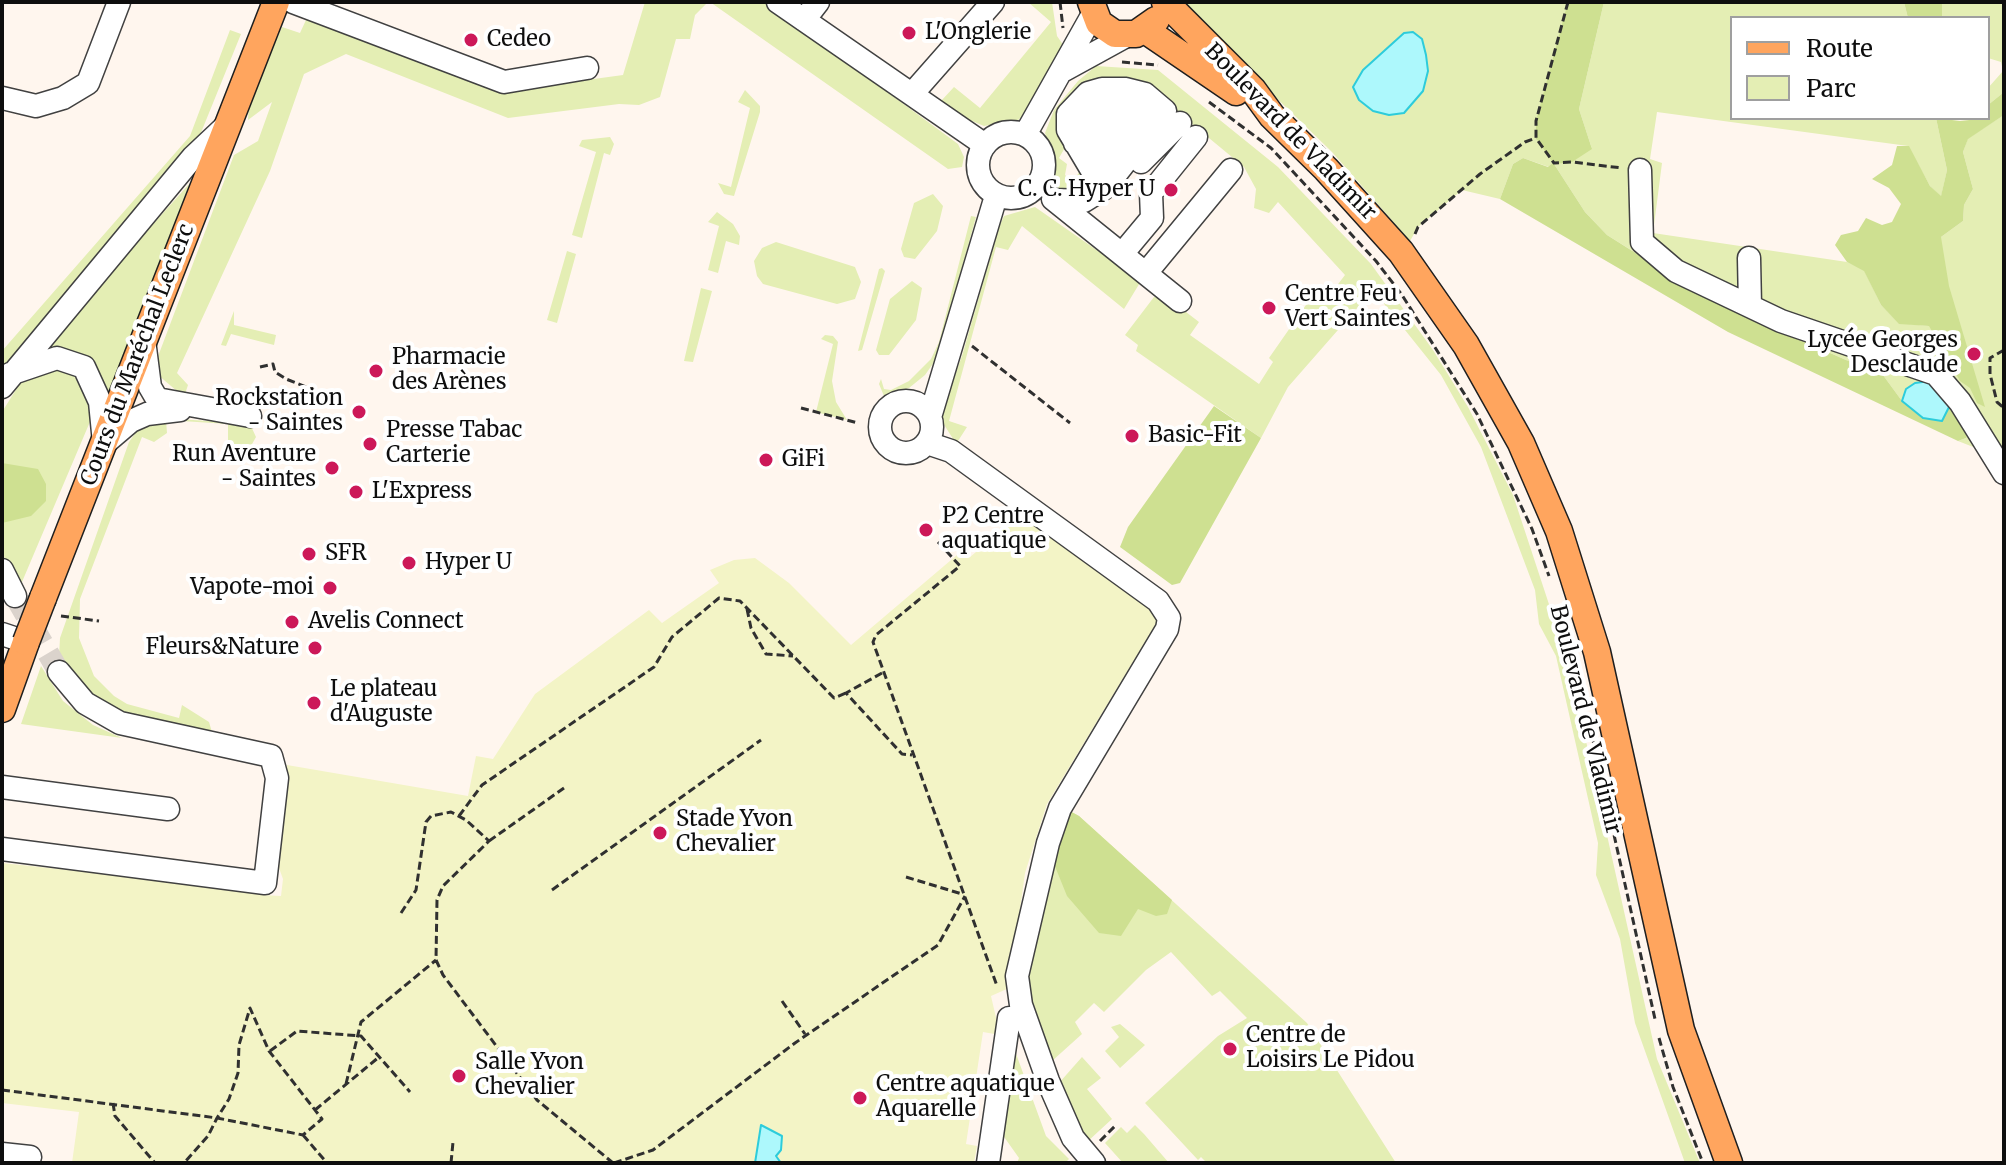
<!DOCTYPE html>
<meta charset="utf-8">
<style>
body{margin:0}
#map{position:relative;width:2006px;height:1165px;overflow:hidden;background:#fff6ee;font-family:Merriweather,serif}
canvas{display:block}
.frame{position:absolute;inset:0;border:4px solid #0e0e0e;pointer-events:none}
.legend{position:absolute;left:1730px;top:16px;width:260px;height:104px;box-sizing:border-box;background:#fff;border:2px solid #9f9f9f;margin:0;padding:10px 14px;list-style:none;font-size:24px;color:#0e0e0e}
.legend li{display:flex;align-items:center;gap:16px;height:40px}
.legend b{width:40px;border:2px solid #9f9f9f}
</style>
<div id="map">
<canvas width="2006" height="1165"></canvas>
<div class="frame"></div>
<ul class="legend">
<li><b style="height:10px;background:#ffa55e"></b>Route</li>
<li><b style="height:22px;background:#e4eeb4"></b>Parc</li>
</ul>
</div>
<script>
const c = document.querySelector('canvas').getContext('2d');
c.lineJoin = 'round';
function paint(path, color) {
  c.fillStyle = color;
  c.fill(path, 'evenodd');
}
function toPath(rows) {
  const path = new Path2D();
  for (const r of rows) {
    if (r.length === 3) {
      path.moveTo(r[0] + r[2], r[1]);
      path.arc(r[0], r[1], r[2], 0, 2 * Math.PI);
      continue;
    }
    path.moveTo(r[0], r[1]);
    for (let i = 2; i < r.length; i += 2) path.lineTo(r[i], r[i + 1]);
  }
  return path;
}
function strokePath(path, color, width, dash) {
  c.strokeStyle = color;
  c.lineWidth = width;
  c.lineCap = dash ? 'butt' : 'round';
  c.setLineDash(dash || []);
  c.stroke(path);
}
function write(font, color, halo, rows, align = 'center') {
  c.font = font + ' Merriweather,serif';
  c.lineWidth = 8;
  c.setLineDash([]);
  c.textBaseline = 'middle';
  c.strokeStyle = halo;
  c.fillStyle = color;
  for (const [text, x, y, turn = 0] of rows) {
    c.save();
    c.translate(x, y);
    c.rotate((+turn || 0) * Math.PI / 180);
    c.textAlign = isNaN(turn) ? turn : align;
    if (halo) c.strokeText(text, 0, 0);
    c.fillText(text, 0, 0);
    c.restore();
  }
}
paint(toPath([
 [645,2,708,2,695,15,690,39,676,39,660,97,639,105,619,104,508,118,346,54,304,74,270,171,177,373,188,385,184,397,158,375,157,359,234,155,258,141,272,102,248,120,249,103,282,27,300,33,306,20,331,24,506,91,623,75],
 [710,2,765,2,958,144,964,157,962,167,948,169],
 [1028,2,1052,2,1057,36,1066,49,1028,112,1018,120,984,126,960,116,941,101,954,87,980,108,1051,22],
 [1182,2,1586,2,1561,91,1592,149,1579,109,1604,2,1904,2,1908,18,1732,18,1732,118,1936,118,1947,170,1941,197,1930,186,1908,146,1657,112,1650,159,1662,163,1653,233,1847,262,1864,270,1881,305,1899,323,1928,326,1941,237,1963,221,1964,205,1973,189,1963,152,1968,138,2004,115,2004,446,1991,454,1958,441,1966,438,1915,383,1906,389,1902,401,1880,371,1846,360,1713,301,1607,235,1585,212,1554,164,1549,167,1523,158,1513,164,1500,199,1462,190,1418,227,1410,241,1332,152,1187,11],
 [1942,2,2004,2,2004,92,1988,105,1988,88,2003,71,2001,62,1988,58,1988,18,1942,18],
 [230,30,241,34,198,140,2,372,2,351,190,136],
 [1096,66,1158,70,1278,167,1371,264,1433,350,1468,407,1513,495,1569,665,1657,1059,1700,1163,1685,1163,1635,1023,1620,939,1596,875,1598,843,1556,656,1539,624,1535,590,1481,447,1441,375,1373,290,1288,387,1261,438,1136,351,1138,345,1125,335,1154,297,1164,295,1199,322,1190,335,1259,384,1273,362,1269,358,1315,292,1326,300,1345,275,1278,202,1269,213,1254,208,1256,189,1244,167,1163,100,1067,144,1059,158,1067,164,1065,175,1073,182,1081,169,1089,180,1085,188,1089,192,1060,194,1052,185,1054,164,1045,133,1054,110,1078,81],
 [745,90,760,106,760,112,734,196,724,194,718,183,731,187,750,108,738,102],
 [610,137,614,144,610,155,604,153,582,238,572,235,596,152,579,146,582,140],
 [190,183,109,393,96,371,38,352],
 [933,194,943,206,937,231,915,259,904,257,901,249,914,203],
 [1035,207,1141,281,1124,309,1022,226,1008,250,996,247,949,421,967,427,958,441,1002,477,957,445,941,420,941,412,962,356,999,227,1004,216],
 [717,212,733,224,740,236,739,245,726,241,718,273,708,270,719,226,708,222],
 [971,216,976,217,937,358,925,375,909,388,884,396,879,384,881,379,884,389,891,390,909,381,931,359,939,342],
 [776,242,855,267,861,282,855,299,837,304,763,284,757,276,754,261,762,248],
 [567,251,576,254,557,323,547,320],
 [882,268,885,271,862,350,858,351,879,269],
 [912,281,922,288,916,320,889,355,879,355,876,350,890,299],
 [701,288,712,291,693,362,684,361],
 [234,311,234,325,276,335,274,345,231,334,226,346,221,345],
 [825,335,833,336,838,342,832,381,836,402,847,420,816,412,833,344,821,339],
 [52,369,67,370,79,380,91,401,92,417,19,589,2,552,2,412,22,380],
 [165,418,250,424,256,437,247,453,228,445,228,424,166,420,167,433,154,442,142,437,80,599,79,638,94,676,114,696,127,704,179,718,182,705,209,722,212,732,138,721,83,690,59,656,60,638,129,442,139,428],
 [41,666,63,701,93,725,122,738,21,724],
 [1066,809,1079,816,1307,1023,1396,1163,1207,1163,1201,1157,1198,1160,1145,1103,1218,1036,1247,1018,1220,991,1212,996,1171,952,1146,970,1104,1012,1094,1003,1075,1022,1082,1034,1052,1061,1020,984,1035,918,1048,892,1054,838],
 [1120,1024,1145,1045,1120,1068,1105,1051,1119,1037,1111,1027],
 [1011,1040,1046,1136,1069,1159,1065,1163,1017,1163,1019,1158,997,1127],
 [1082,1057,1101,1078,1087,1089,1112,1119,1087,1142,1059,1083],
 [1135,1125,1144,1134,1169,1163,1123,1163,1105,1143,1121,1127,1127,1133]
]), '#e4eeb4');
paint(toPath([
 [1568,2,1604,2,1579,109,1592,149,1572,162,1554,164,1585,212,1607,235,1712,301,1846,360,1880,371,1902,401,1950,405,1972,424,1966,438,1958,441,1728,332,1500,199,1513,164,1523,158,1548,167,1553,163,1536,138,1536,121],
 [1904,2,1942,2,1942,18,1908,18],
 [2004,92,2004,115,1968,139,1963,152,1973,189,1964,205,1963,221,1941,237,1949,286,1985,407,1977,403,1970,388,1960,381,1929,326,1899,324,1881,305,1864,271,1847,262,1835,245,1841,235,1858,231,1866,218,1882,225,1892,222,1901,204,1889,188,1872,179,1892,165,1897,146,1909,146,1930,186,1941,196,1947,170,1936,118,1960,121,1988,118,1988,105],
 [1214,406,1261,438,1180,583,1172,585,1120,547,1128,527],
 [2,463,38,469,46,484,46,501,31,516,2,523],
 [1066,809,1079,816,1172,900,1167,914,1156,916,1138,909,1121,936,1099,933,1067,896,1052,859]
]), '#cee091');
paint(toPath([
 [1024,512,1162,614,1047,804,1025,873,1009,988,991,996,1000,1035,983,1032,966,1144,977,1146,974,1163,72,1163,79,1112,2,1103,2,863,251,889,262,895,281,896,283,879,279,868,287,765,468,796,476,756,493,759,535,694,649,610,662,623,719,583,710,570,734,560,755,558,789,583,851,645,964,549,970,557]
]), '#f3f4c6');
const water = toPath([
 [1413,32,1422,39,1426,55,1428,71,1423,91,1404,113,1389,115,1373,111,1359,100,1353,87,1363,70,1404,33,1413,32],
 [1930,381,1950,405,1942,421,1923,418,1902,401,1906,389,1915,383,1930,381],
 [761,1125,782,1136,781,1150,776,1156,781,1163,755,1163,761,1125]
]);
paint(water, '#adf8fc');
strokePath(water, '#2dccdb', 2);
strokePath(toPath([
 [15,596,59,672]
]), '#dbd3cc', 22, [22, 11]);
const minor = toPath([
 [293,2,504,82,587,68],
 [778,2,985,145],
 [804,20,818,2],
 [1064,70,1126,36],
 [912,94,993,2],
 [2,98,36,106,63,98,88,83,119,2],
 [1011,165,33],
 [1025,135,1093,14],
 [1075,143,1098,110,1125,89],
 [1141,162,1180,123],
 [1090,166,1102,131,1145,94],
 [1103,169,1141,112,1158,105],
 [1640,170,1642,242,1676,271,1781,321,1936,374,1960,402,2004,473],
 [1053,199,1180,301],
 [1055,200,1084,201,1103,189,1112,179,1165,111,1145,94,1125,89,1102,89,1088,93,1068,114,1068,130,1103,189],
 [1122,254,1152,218,1151,193,1196,137],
 [1749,258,1750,306],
 [1146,273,1231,170],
 [144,340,150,387,157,399,250,416],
 [10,374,57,358,84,367,100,402,104,443],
 [2,387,193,157,228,124],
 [906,427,26],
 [930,417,996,196],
 [927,443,951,451,1158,601,1169,618,1167,629,1060,808,1048,843,1017,976,1021,1005,1048,1081,1073,1138,1094,1163],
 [104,444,131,421,147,414,180,410],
 [2,570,15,596],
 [2,634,26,642],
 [2,787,168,809],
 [2,849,265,883,277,778,271,756,120,723,85,703,59,672],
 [2,1154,30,1157],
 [988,1163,1009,1018]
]);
const major = toPath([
 [1091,2,1099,23,1115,34,1136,34,1156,20],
 [1165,2,1253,90,1272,116,1326,169,1401,252,1466,345,1521,443,1559,531,1597,652,1681,1030,1729,1163],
 [1145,30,1236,92],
 [43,598,276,2],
 [2,709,26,642]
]);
strokePath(minor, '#414141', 25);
strokePath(major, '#1f1f1f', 29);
strokePath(toPath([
 [1060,2,1063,28],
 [1568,2,1536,121,1536,138,1554,163,1572,162,1622,168],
 [1122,62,1158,65],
 [1209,102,1271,148,1376,261,1402,295,1477,414,1532,529,1549,576],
 [1415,234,1418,227,1480,174,1525,142,1536,138],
 [972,346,1070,423],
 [2004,350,1990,358,1990,374,1997,402,2004,408],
 [260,367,273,364,275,372,286,379,321,393],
 [801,408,858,423],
 [938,542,960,566,876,635,873,642,997,986],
 [747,609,751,628,766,654,793,656],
 [61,616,99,621],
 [882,673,846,693,902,754,912,755],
 [1588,718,1655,1019],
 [459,816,482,785,654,667,672,637,719,598,740,601,834,698,846,693],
 [489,841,564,788],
 [906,877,962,894],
 [552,890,761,740],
 [401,913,416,890,426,822,431,816,451,812,466,820,489,841,443,886,437,900,436,960,443,975,537,1100,613,1163],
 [782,1001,805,1034],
 [1659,1038,1673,1087,1703,1163],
 [270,1051,297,1031,361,1036,410,1092],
 [346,1084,361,1022,436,960],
 [2,1090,217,1118,303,1135,322,1119,269,1051,250,1008,239,1045,238,1073,229,1099,217,1118,208,1136,184,1163],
 [113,1103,115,1116,155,1163],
 [315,1110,379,1057],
 [303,1135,327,1163],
 [1100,1141,1117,1124],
 [451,1163,453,1142],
 [614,1163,653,1150,795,1043,938,945,965,896]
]), '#303030', 3, [8, 4]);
strokePath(minor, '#fff', 22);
strokePath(major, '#ffa55e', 26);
const majorBridge = toPath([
 [26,642,43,598]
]);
strokePath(majorBridge, '#1f1f1f', 29, []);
strokePath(majorBridge, '#ffa55e', 26);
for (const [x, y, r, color] of [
 [909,33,8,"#cc1859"],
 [471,40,8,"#cc1859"],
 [1171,190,8,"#cc1859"],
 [1269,308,8,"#cc1859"],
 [1974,354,8,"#cc1859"],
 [376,371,8,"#cc1859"],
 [359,412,8,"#cc1859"],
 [1132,436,8,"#cc1859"],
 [370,444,8,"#cc1859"],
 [766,460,8,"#cc1859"],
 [332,468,8,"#cc1859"],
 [356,492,8,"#cc1859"],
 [926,530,8,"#cc1859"],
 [309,554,8,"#cc1859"],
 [409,563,8,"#cc1859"],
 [330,588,8,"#cc1859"],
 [292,622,8,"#cc1859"],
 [315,648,8,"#cc1859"],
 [314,703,8,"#cc1859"],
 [660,833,8,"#cc1859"],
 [1230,1049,8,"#cc1859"],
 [459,1076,8,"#cc1859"],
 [860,1098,8,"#cc1859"]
]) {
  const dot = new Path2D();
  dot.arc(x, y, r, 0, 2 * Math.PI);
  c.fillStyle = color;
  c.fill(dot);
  strokePath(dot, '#fff', 3);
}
write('22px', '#0e0e0e', '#fff', [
 ["L'Onglerie",925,33],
 ["Cedeo",487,40],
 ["C. C. Hyper U",1155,190,"right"],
 ["Centre Feu",1285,295],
 ["Vert Saintes",1285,320],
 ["Lycée Georges",1958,341,"right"],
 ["Desclaude",1958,366,"right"],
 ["Pharmacie",392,358],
 ["des Arènes",392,383],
 ["Rockstation",343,399,"right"],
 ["- Saintes",343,424,"right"],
 ["Presse Tabac",386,431],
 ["Carterie",386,456],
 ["Basic-Fit",1148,436],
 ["Run Aventure",316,455,"right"],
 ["- Saintes",316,480,"right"],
 ["GiFi",782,460],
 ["L'Express",372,492],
 ["P2 Centre",942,517],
 ["aquatique",942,542],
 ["SFR",325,554],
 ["Hyper U",425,563],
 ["Vapote-moi",314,588,"right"],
 ["Avelis Connect",308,622],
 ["Fleurs&Nature",299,648,"right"],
 ["Le plateau",330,690],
 ["d'Auguste",330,715],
 ["Stade Yvon",676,820],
 ["Chevalier",676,845],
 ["Centre de",1246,1036],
 ["Loisirs Le Pidou",1246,1061],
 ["Salle Yvon",475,1063],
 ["Chevalier",475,1088],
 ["Centre aquatique",876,1085],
 ["Aquarelle",876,1110]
], 'left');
write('22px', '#0e0e0e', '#fff', [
 ["Boulevard de Vladimir",1290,132,46],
 ["Cours du Maréchal Leclerc",138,355,-69],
 ["Boulevard de Vladimir",1585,720,76]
]);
</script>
